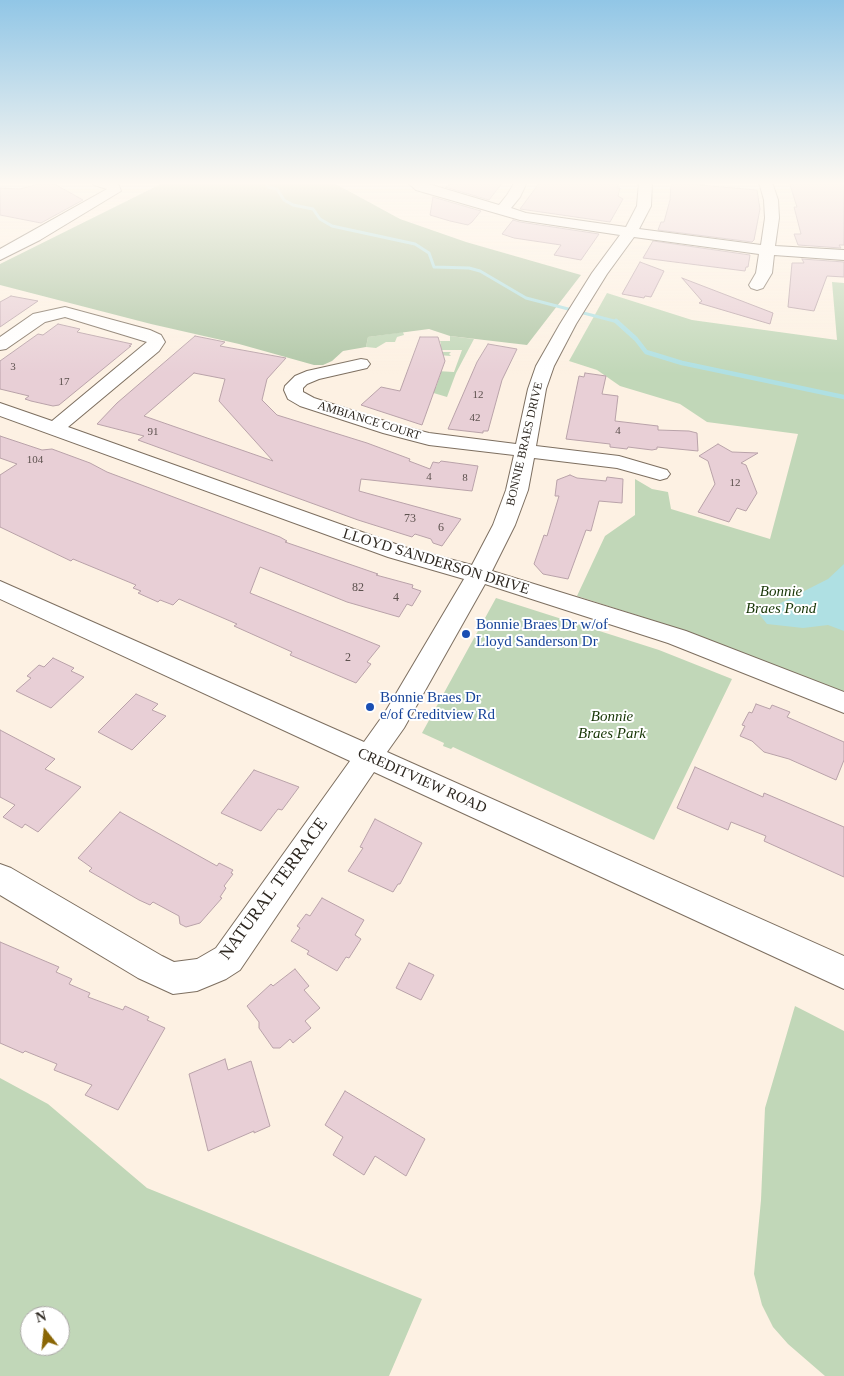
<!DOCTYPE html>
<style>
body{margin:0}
#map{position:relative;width:844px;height:1376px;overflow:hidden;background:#fdf1e3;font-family:"Times New Roman",serif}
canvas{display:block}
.north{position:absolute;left:20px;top:1306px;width:50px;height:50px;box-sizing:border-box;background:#fff;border:1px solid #aba9a6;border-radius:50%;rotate:344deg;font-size:14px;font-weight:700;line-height:20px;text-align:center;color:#2d2720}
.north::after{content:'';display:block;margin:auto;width:18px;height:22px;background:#8a6605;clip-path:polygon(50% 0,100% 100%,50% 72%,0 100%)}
</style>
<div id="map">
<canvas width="844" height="1376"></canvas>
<div class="north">N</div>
</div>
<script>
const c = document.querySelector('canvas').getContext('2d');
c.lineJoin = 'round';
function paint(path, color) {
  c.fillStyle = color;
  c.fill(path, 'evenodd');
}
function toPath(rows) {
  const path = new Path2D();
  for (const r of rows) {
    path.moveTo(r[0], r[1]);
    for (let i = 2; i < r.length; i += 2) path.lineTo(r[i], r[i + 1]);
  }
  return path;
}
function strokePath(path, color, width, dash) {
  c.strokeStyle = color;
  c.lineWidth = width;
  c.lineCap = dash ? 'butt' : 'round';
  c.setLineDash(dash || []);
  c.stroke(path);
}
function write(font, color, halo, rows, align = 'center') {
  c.font = font + ' "Times New Roman",serif';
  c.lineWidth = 4;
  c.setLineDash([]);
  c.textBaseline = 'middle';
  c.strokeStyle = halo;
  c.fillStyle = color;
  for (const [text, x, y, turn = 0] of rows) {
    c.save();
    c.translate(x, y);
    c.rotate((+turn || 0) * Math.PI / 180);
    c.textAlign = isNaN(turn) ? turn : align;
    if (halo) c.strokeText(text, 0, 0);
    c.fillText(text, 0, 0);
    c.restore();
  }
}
paint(toPath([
 [832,282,844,283,844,693,677,628,577,596,605,536,635,515,635,479,652,489,668,492,671,509,770,539,798,434,707,422,680,404,620,386,597,370,569,361,607,293,692,320,837,340],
 [403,332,404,335,397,337,395,342,386,342,376,348,366,347,368,337],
 [450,336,474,339,456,373,447,397,410,386,411,384,436,387,441,373,437,371,454,372,462,350,439,350,439,352,451,352,449,354,451,356,424,354,441,344,440,341,450,341],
 [496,598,659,650,732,679,654,840,453,747,451,749,443,746,444,743,422,733],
 [795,1006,844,1031,844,1376,825,1376,788,1344,773,1327,762,1305,754,1274,761,1200,765,1108],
 [0,1078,48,1104,147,1188,422,1299,389,1376,0,1376],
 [30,1316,60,1316,60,1346,30,1346]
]), '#c1d7b8');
paint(toPath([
 [165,182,332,182,400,219,466,242,581,275,527,345,450,336,429,329,368,337,366,347,343,351,332,361,323,365,314,365,239,344,151,324,0,285,0,264]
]), '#b0c7a7');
paint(toPath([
 [844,564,844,631,828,625,803,628,767,624,759,614,828,579]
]), '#afe0e3');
strokePath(toPath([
 [266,182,268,187,277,189,284,200,293,205,313,209,320,219,332,226,415,244,429,253,434,267,469,268,480,271,526,298,618,322]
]), '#afe0e3', 3);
strokePath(toPath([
 [616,321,636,339,646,352,682,363,844,397]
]), '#afe0e3', 4.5);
const building = toPath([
 [45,182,51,182,83,200,41,223,0,215,0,188,20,189,45,182],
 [455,182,503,182,489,200,445,187,455,182],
 [540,182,619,182,617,188,620,188,618,196,623,199,610,222,520,209,540,182],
 [671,182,700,182,700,185,757,190,760,209,754,240,752,242,658,230,661,222,664,222,670,200,671,182],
 [789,182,844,182,844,245,839,245,841,248,798,245,794,234,801,234,794,207,797,207,789,182],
 [433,197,481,211,472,222,468,225,450,221,430,215,433,197],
 [513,220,520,222,599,234,581,260,554,255,561,245,514,238,502,234,513,220],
 [653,241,750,255,748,267,746,267,745,271,643,258,653,241],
 [802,259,844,262,844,277,827,276,814,311,788,307,792,263,804,263,802,259],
 [640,262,664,271,651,297,645,296,644,298,622,294,640,262],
 [682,278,773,313,770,324,699,303,702,301,682,278],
 [11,296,38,301,0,327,0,302,11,296],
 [58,324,80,329,77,332,132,344,129,346,131,346,59,405,53,406,31,401,25,399,29,396,0,389,0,361,38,334,43,335,58,324],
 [195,336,225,342,220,346,286,358,267,379,262,400,277,415,367,443,410,459,409,461,430,469,433,462,439,463,441,461,478,466,472,491,361,479,359,491,461,519,442,546,433,543,431,539,415,534,412,537,358,520,138,440,144,436,97,424,117,403,195,336],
 [194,373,225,379,219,401,273,461,144,416,194,373],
 [420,337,438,337,445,361,422,425,361,405,381,387,400,391,420,337],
 [488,344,517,349,502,380,488,431,483,431,483,433,448,429,477,362,488,344],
 [585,373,606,376,602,394,618,396,615,421,658,426,658,430,689,431,697,433,698,451,657,447,657,449,652,450,628,447,627,449,610,447,610,444,566,439,579,376,584,377,585,373],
 [0,436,42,450,52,449,90,463,107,472,280,537,287,541,285,542,378,574,376,575,413,585,412,588,421,591,412,606,407,604,399,617,347,602,260,567,250,593,380,646,367,662,371,664,356,683,290,655,292,652,234,626,237,624,179,599,173,605,160,600,158,602,138,593,141,591,133,588,136,585,73,559,71,561,0,527,0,475,17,464,0,458,0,436],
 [718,444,732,452,758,453,741,463,746,465,757,493,746,511,737,508,729,522,698,512,715,484,708,461,699,456,718,444],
 [570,475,577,478,606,481,607,477,623,479,622,503,599,501,591,531,586,530,568,579,543,574,534,564,544,535,547,536,559,496,555,496,557,480,570,475],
 [53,658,74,668,71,671,84,677,51,708,16,691,31,678,27,676,39,665,44,667,53,658],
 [136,694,158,704,152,710,166,716,132,750,98,732,136,694],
 [756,704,770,709,772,705,790,712,787,717,844,742,844,760,836,780,789,759,764,752,752,741,740,736,745,726,742,725,749,712,752,713,756,704],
 [0,730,55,759,45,769,81,787,38,832,25,824,22,828,3,817,15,805,0,797,0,730],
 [695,767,763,797,764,793,844,827,844,877,764,841,766,836,731,822,728,830,677,808,695,767],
 [254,770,299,787,282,810,278,809,261,831,221,813,254,770],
 [120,812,217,866,219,863,233,870,231,873,233,874,224,886,226,888,220,897,222,898,200,923,186,927,180,924,179,916,153,902,150,905,139,900,89,871,92,868,78,858,120,812],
 [375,819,422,843,400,884,398,884,393,892,348,871,363,848,360,847,375,819],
 [322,898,364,920,355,935,361,939,349,958,346,957,337,971,307,954,309,951,291,941,300,928,297,926,306,914,310,916,322,898],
 [0,942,59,967,56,972,72,979,69,984,90,993,88,997,123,1010,125,1006,149,1017,147,1020,165,1028,118,1110,85,1095,92,1085,54,1070,57,1064,25,1051,23,1053,0,1043,0,942],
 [409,963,434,975,421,1000,396,988,409,963],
 [295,969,309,986,304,990,320,1008,305,1021,311,1028,293,1043,290,1039,280,1048,273,1048,259,1028,259,1022,247,1006,271,984,273,986,295,969],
 [225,1059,228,1070,251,1061,270,1126,254,1133,254,1131,208,1151,189,1074,225,1059],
 [345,1091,425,1139,406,1176,375,1156,364,1175,333,1155,343,1137,325,1125,345,1091]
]);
paint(building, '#e8cfd6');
strokePath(building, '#b9a2a9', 1);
const minor = toPath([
 [93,182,118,183,121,191,40,240,0,260,0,249,107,189,94,185,93,182],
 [407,182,422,182,499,205,507,195,515,182,527,182,520,197,511,208,526,213,626,227,637,206,639,182,652,182,651,206,639,229,761,245,765,218,764,200,759,182,772,182,778,200,779,218,775,246,844,250,844,260,774,255,772,273,763,288,757,290,751,288,749,285,756,273,759,254,634,237,607,274,576,324,554,366,546,389,536,446,619,456,667,470,670,474,667,478,660,480,617,468,534,458,528,490,515,525,492,571,686,631,844,692,844,713,668,643,485,584,404,728,387,752,844,956,844,989,374,772,240,970,226,979,197,991,173,994,138,978,0,895,0,864,11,868,162,956,174,962,197,959,216,948,350,761,0,599,0,581,364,742,384,714,464,579,388,557,0,416,0,403,52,421,147,342,65,317,45,322,6,349,0,350,0,337,33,314,65,307,150,330,161,335,165,342,159,351,68,427,404,547,472,565,493,525,506,490,514,455,429,445,383,433,300,406,288,399,284,390,285,386,295,376,307,371,361,359,367,360,370,364,367,368,319,379,307,384,303,388,303,392,314,398,397,425,429,433,516,444,528,389,536,366,560,324,592,273,620,235,520,220,416,190,407,182]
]);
strokePath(minor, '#7d6f60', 2);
paint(minor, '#fff');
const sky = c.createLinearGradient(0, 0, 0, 374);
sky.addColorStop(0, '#91c6e6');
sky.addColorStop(0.49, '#fef9f2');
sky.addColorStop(1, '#fef9f200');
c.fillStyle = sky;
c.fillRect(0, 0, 844, 374);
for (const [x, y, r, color] of [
 [466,634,5,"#1a4fb4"],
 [370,707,5,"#1a4fb4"]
]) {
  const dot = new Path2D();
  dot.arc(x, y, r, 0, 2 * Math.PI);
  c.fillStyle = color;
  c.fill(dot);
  strokePath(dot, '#fff', 2);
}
write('11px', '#5c514e', null, [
 ["3",13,367],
 ["17",64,382],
 ["12",478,395],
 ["42",475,418],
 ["4",618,431],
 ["91",153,432],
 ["104",35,460],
 ["4",429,477],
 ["8",465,478],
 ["12",735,483]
]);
write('12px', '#2d2720', '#fff', [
 ["AMBIANCE COURT",369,421,17],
 ["BONNIE BRAES DRIVE",525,444,-77]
]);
write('12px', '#5c514e', null, [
 ["73",410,519],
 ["6",441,528],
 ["82",358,588],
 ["4",396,598],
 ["2",348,658]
]);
write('15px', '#2d2720', '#fff', [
 ["LLOYD SANDERSON DRIVE",436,562,17],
 ["CREDITVIEW ROAD",422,781,24]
]);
write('italic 15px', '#173505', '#fff', [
 ["Bonnie",781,592],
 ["Braes Pond",781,609],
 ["Bonnie",612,717],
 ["Braes Park",612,734]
]);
write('15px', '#164399', '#fff', [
 ["Bonnie Braes Dr w/of",476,625],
 ["Lloyd Sanderson Dr",476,642],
 ["Bonnie Braes Dr",380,698],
 ["e/of Creditview Rd",380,715]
], 'left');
write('18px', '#2d2720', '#fff', [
 ["NATURAL TERRACE",274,889,-54]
]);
</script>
